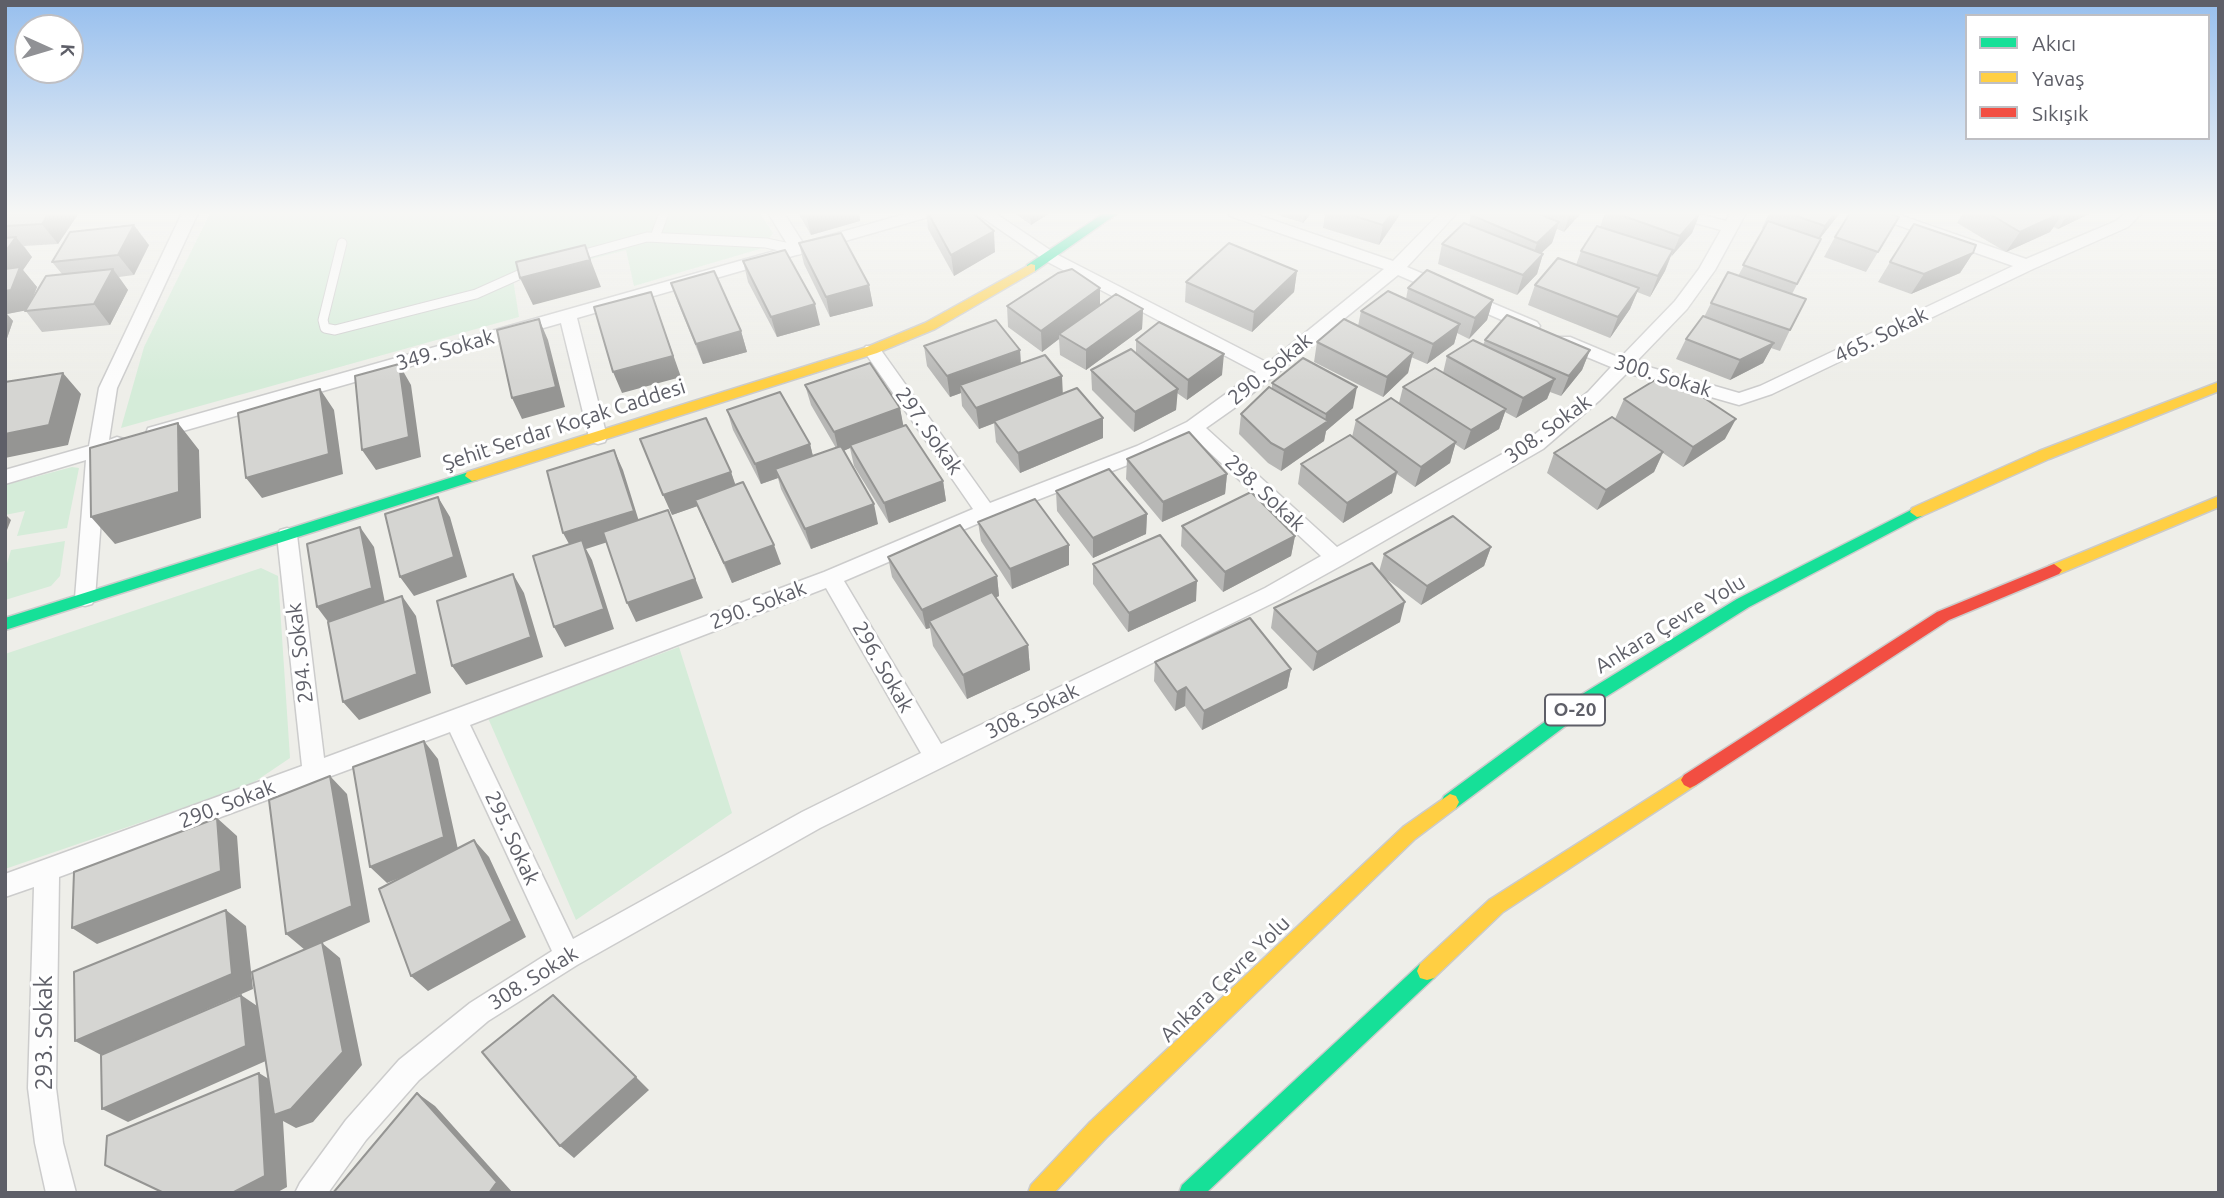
<!DOCTYPE html>
<meta charset="utf-8">
<style>
body{margin:0}
#map{position:relative;width:2224px;height:1198px;overflow:hidden;background:#eeeee9;font-family:Ubuntu,sans-serif}
canvas{display:block}
.frame{position:absolute;inset:0;border:7px solid #5e5f68;pointer-events:none}
.legend{position:absolute;left:1965px;top:14px;width:245px;height:126px;box-sizing:border-box;background:#fff;border:2px solid #bfbfc3;margin:0;padding:9px 12px;list-style:none;font-size:21px;color:#5e5f68}
.legend li{display:flex;align-items:center;gap:14px;height:35px}
.legend b{width:35px;border:2px solid #bfbfc3}
.north{position:absolute;left:14px;top:14px;width:70px;height:70px;box-sizing:border-box;background:#fff;border:2px solid #bfbfc3;border-radius:50%;rotate:94deg;font-size:19px;font-weight:700;line-height:28px;text-align:center;color:#5e5f68}
.north::after{content:'';display:block;margin:auto;width:24px;height:32px;background:#909195;clip-path:polygon(50% 0,100% 100%,50% 72%,0 100%)}
</style>
<div id="map">
<canvas width="2224" height="1198"></canvas>
<div class="frame"></div>
<ul class="legend">
<li><b style="height:9px;background:#16e098"></b>Akıcı</li>
<li><b style="height:9px;background:#ffcf43"></b>Yavaş</li>
<li><b style="height:9px;background:#f24e42"></b>Sıkışık</li>
</ul>
<div class="north">K</div>
</div>
<script>
const c = document.querySelector('canvas').getContext('2d');
c.lineJoin = 'round';
function paint(path, color) {
  c.fillStyle = color;
  c.fill(path, 'evenodd');
}
function toPath(rows) {
  const path = new Path2D();
  for (const r of rows) {
    path.moveTo(r[0], r[1]);
    for (let i = 2; i < r.length; i += 2) path.lineTo(r[i], r[i + 1]);
  }
  return path;
}
function strokePath(path, color, width, dash) {
  c.strokeStyle = color;
  c.lineWidth = width;
  c.lineCap = dash ? 'butt' : 'round';
  c.setLineDash(dash || []);
  c.stroke(path);
}
function write(font, color, halo, rows, align = 'center') {
  c.font = font + ' Ubuntu,sans-serif';
  c.lineWidth = 6;
  c.setLineDash([]);
  c.textBaseline = 'middle';
  c.strokeStyle = halo;
  c.fillStyle = color;
  for (const [text, x, y, turn = 0] of rows) {
    c.save();
    c.translate(x, y);
    c.rotate((+turn || 0) * Math.PI / 180);
    c.textAlign = isNaN(turn) ? turn : align;
    if (halo) c.strokeText(text, 0, 0);
    c.fillText(text, 0, 0);
    c.restore();
  }
}
paint(toPath([
 [210,213,760,213,773,233,763,248,634,286,626,250,513,279,519,317,121,428,144,347],
 [72,467,79,468,67,528,17,536,25,511,5,515,5,485],
 [65,541,60,576,51,586,5,600,5,570,11,550],
 [261,568,278,576,290,758,250,785,5,869,5,654],
 [679,647,732,813,576,920,488,718]
]), '#d5ecd9');
const lane = toPath([
 [655,237,664,213],
 [342,243,323,320,325,328,335,330,476,294,532,269],
 [574,257,647,237,766,243,799,250]
]);
const street = toPath([
 [182,213,198,213,117,388,109,440,117,437,124,439,126,444,124,449,106,454,95,598,92,604,85,606,78,604,75,598,86,460,5,484,5,470,89,446,99,388,182,213],
 [768,213,784,213,803,243,908,213,934,213,932,216,577,318,607,437,605,442,598,444,591,442,589,437,561,323,155,439,148,438,146,433,148,428,789,247,768,213],
 [976,213,995,213,1056,254,1268,363,1384,269,1230,216,1228,213,1252,213,1393,261,1440,213,1457,213,1407,267,1537,322,1540,326,1537,330,1525,330,1398,275,1233,409,1206,428,1337,547,1529,439,1588,392,1611,367,1558,345,1555,341,1558,337,1570,337,1620,358,1675,301,1699,269,1721,230,1670,216,1668,213,1695,213,1726,221,1730,213,1746,213,1715,270,1687,309,1635,363,1739,393,1760,386,2013,266,1872,216,1870,213,1894,213,2026,259,2116,221,2125,213,2142,213,2128,227,2033,269,1772,394,1739,405,1627,373,1600,400,1543,449,1344,564,1279,600,820,828,577,965,488,1021,419,1080,366,1140,328,1193,295,1193,300,1183,346,1120,399,1060,470,1003,552,951,450,732,59,877,56,1088,63,1143,76,1193,46,1193,35,1143,28,1088,34,887,5,897,5,874,302,766,277,535,280,530,287,528,294,530,297,535,324,758,824,572,973,509,866,354,863,350,866,346,878,346,990,503,1137,446,1187,422,1256,372,1044,260,976,213],
 [1192,436,1321,556,1265,588,941,744,844,581,993,517,1151,456,1192,436],
 [826,588,921,753,802,812,573,939,470,725,826,588]
]);
const fast = toPath([
 [1104,213,1118,213,1035,271,1027,271,1027,265,1104,213],
 [472,471,477,472,479,476,477,480,5,630,5,618,472,471],
 [1917,507,1924,512,1922,516,1749,607,1596,703,1456,808,1450,810,1444,808,1441,802,1444,796,1584,693,1737,599,1917,507],
 [1427,962,1434,964,1437,971,1434,978,1206,1193,1179,1193,1182,1185,1420,964,1427,962]
]);
const slow = toPath([
 [1031,264,1035,265,1035,271,935,329,877,353,477,480,472,481,465,476,467,472,867,347,925,323,1031,264],
 [2219,382,2219,391,2049,459,1922,516,1917,517,1910,512,1912,508,2039,451,2219,382],
 [2219,496,2219,507,2059,574,2049,574,2046,570,2049,566,2219,496],
 [1690,772,1696,775,1699,780,1696,785,1503,912,1434,978,1427,980,1420,978,1417,971,1420,964,1489,900,1690,772],
 [1450,794,1456,796,1459,802,1456,808,1415,839,1106,1138,1054,1193,1028,1193,1031,1185,1090,1122,1403,827,1450,794]
]);
const jam = toPath([
 [2054,564,2062,570,2059,574,1949,620,1696,785,1690,788,1684,785,1681,780,1684,775,1937,612,2054,564]
]);
strokePath(lane, '#ccc', 11);
strokePath(street, '#ccc', 3);
strokePath(fast, '#cbcbcb', 3);
strokePath(slow, '#cbcbcb', 3);
strokePath(jam, '#cbcbcb', 3);
strokePath(lane, '#fcfcfc', 9);
paint(street, '#fcfcfc');
paint(fast, '#16e098');
paint(slow, '#ffcf43');
paint(jam, '#f24e42');
paint(toPath([
 [5,213,79,213,58,244,24,246,32,257,23,270,37,287,32,299,62,274,52,262,149,245,134,275,119,277,128,290,110,325,42,332,25,310,7,314,13,321,5,344],
 [798,213,859,213,860,221,811,235],
 [926,213,973,213,995,252,954,276,928,229],
 [1014,213,1050,213,1031,225],
 [1272,213,1311,213,1303,223],
 [1325,213,1401,213,1379,245,1323,228],
 [1473,213,1581,213,1564,232,1557,229,1552,243,1541,253,1543,254,1537,274,1517,295,1438,264,1442,244,1469,225,1471,215],
 [1605,213,1700,213,1692,233,1671,256,1665,271,1650,297,1637,292,1630,309,1610,338,1528,305,1535,285,1576,265,1581,251,1600,227],
 [1769,213,1840,213,1820,238,1821,239,1792,294,1790,330,1780,351,1771,348,1763,363,1730,380,1676,359,1686,339,1704,317,1711,303,1738,276,1764,229,1762,228],
 [1963,213,2091,213,2058,229,2054,227,2050,232,2006,252,1957,223],
 [1835,237,1887,237,1866,272,1824,257],
 [799,243,869,285,873,306,830,317,804,264],
 [1973,253,1960,273,1911,294,1878,282,1890,262],
 [743,261,820,325,777,337,748,282],
 [1297,271,1294,292,1252,332,1185,302,1186,282],
 [671,283,741,331,747,352,703,364,678,303],
 [1408,288,1493,300,1487,320,1469,339,1457,333,1454,344,1427,364,1411,357,1408,373,1383,397,1314,362,1317,342,1358,326,1361,311,1406,299],
 [1100,305,1143,309,1142,329,1086,370,1060,355,1059,339,1042,352,1008,327,1007,306],
 [1136,340,1222,375,1187,400,1177,393,1176,410,1134,432,1092,390,1091,370,1136,353],
 [1485,340,1590,350,1582,370,1561,396,1550,392,1547,399,1516,418,1505,412,1499,429,1464,450,1455,444,1450,463,1415,487,1397,474,1392,493,1343,523,1298,484,1301,464,1352,437,1356,420,1399,403,1403,387,1443,373,1447,356,1483,345],
 [924,346,1020,350,1021,363,1063,394,1103,418,1103,438,1020,473,996,442,994,423,979,429,962,406,961,393,950,397,927,366],
 [1272,383,1353,408,1326,431,1324,441,1281,471,1268,463,1239,434,1241,414,1272,388],
 [805,385,900,408,903,426,943,481,946,501,889,523,854,466,850,448,843,451,878,524,811,549,781,489,778,478,761,484,733,430,727,410,810,444,813,456,836,448,811,405],
 [1624,399,1725,439,1683,467,1663,453,1654,472,1597,510,1547,473,1554,453,1615,419],
 [1127,459,1227,474,1225,494,1162,522,1126,479],
 [731,472,735,485,781,564,732,583,697,506,672,515],
 [1056,491,1147,514,1146,534,1093,558,1057,511],
 [978,522,1069,545,1069,565,1012,589,981,541],
 [1182,526,1295,536,1291,556,1223,592,1181,546],
 [1491,547,1484,566,1421,605,1384,577,1400,622,1313,671,1271,628,1274,608,1379,572,1384,554],
 [888,557,997,576,999,596,995,598,1028,645,1030,670,967,699,933,646,930,628,926,629,892,577],
 [1093,564,1196,601,1128,632,1093,584],
 [1155,662,1291,669,1287,688,1202,730,1185,706,1175,711,1154,681]
]), '#b7b7b5');
paint(toPath([
 [49,213,79,213,58,244,42,224],
 [811,213,859,213,860,221,811,235,806,215],
 [1030,213,1050,213,1031,225],
 [1304,213,1311,213,1303,223],
 [1392,213,1401,213,1379,245,1383,225],
 [1570,213,1581,213,1564,232],
 [1700,213,1692,233,1671,257,1680,236],
 [1835,213,1840,213,1814,246,1825,226],
 [2061,213,2063,213,2050,232,2006,252,2020,232],
 [2069,213,2091,213,2058,229],
 [1559,222,1552,243,1531,263,1537,243],
 [134,225,149,245,134,275,118,255],
 [994,231,995,252,954,276,951,255],
 [16,237,32,257,23,270,37,287,28,310,7,314,13,321,5,344,5,291,15,279,5,267,5,252],
 [585,245,601,287,533,305,520,278],
 [1673,250,1665,271,1650,297,1658,276],
 [1973,253,1960,273,1911,294,1924,274],
 [1543,254,1537,274,1517,295,1523,275],
 [113,269,128,290,110,325,94,304],
 [1297,271,1294,292,1252,332,1254,312],
 [869,285,873,306,830,317,826,297],
 [1100,288,1100,308,1059,334,1059,339,1042,352,1041,331],
 [1639,288,1630,309,1610,338,1618,317],
 [651,292,681,377,622,393,613,372],
 [1493,300,1487,320,1469,339,1475,318],
 [815,304,820,325,777,337,771,317],
 [1143,309,1142,329,1086,370,1086,350],
 [539,319,548,340,565,407,522,419,512,398],
 [1460,324,1454,344,1427,364,1433,344],
 [741,331,747,352,703,364,696,344],
 [1774,343,1763,363,1730,380,1740,360],
 [1020,350,1021,370,960,385,961,393,950,397,947,376],
 [1590,350,1582,370,1561,396,1569,376],
 [1413,353,1408,373,1383,397,1387,377],
 [1224,354,1222,375,1187,400,1188,380],
 [399,364,411,385,421,457,376,470,362,450],
 [63,373,81,394,68,445,5,458,5,434],
 [1062,376,1063,397,979,429,976,408],
 [1555,379,1547,399,1516,418,1523,398],
 [1357,387,1353,408,1326,431,1324,441,1281,471,1284,450,1325,423,1326,414],
 [320,389,334,410,343,474,262,498,246,478],
 [1178,389,1176,410,1134,432,1135,412],
 [900,408,904,429,850,445,850,448,839,453,834,432],
 [1506,409,1499,429,1464,450,1471,430],
 [1103,418,1103,438,1020,473,1018,453],
 [1736,419,1725,439,1683,467,1693,447],
 [178,423,199,450,201,518,115,544,91,517],
 [1456,442,1450,463,1415,487,1421,467],
 [810,444,815,465,775,469,778,478,761,484,755,464],
 [614,450,623,470,642,531,586,549,592,560,614,629,565,647,554,627,574,553,563,533],
 [1663,452,1654,472,1597,510,1606,490],
 [731,472,738,492,672,515,663,495],
 [1397,472,1392,493,1343,523,1347,503],
 [1227,474,1225,494,1162,522,1163,502],
 [943,481,946,501,889,523,884,503],
 [438,497,450,517,467,577,414,596,400,577],
 [874,504,878,524,811,549,805,529],
 [5,514,11,520,5,535],
 [1147,514,1146,534,1093,558,1093,538],
 [360,527,374,547,386,608,332,627,317,607],
 [676,530,703,598,636,622,627,603],
 [1295,536,1291,556,1223,592,1225,572],
 [774,545,781,564,732,583,724,563],
 [1069,545,1069,565,1012,589,1010,569],
 [1491,547,1484,566,1421,605,1427,586],
 [513,574,524,593,543,657,466,685,452,666],
 [997,576,999,596,932,626,929,621,930,628,926,629,922,610],
 [1197,581,1196,601,1128,632,1129,613],
 [402,596,416,616,431,693,359,720,343,702],
 [1405,602,1400,622,1313,671,1317,652],
 [1028,645,1030,670,967,699,963,675],
 [1291,669,1287,688,1202,730,1204,711],
 [1186,687,1185,706,1175,711,1177,692],
 [424,741,438,759,459,854,387,883,370,867],
 [330,776,347,794,370,922,322,943,340,958,362,1065,313,1122,296,1128,283,1121,287,1187,276,1193,232,1193,259,1073,280,1086,305,950,286,934],
 [217,818,237,836,241,888,97,944,72,928],
 [474,840,489,857,526,937,428,991,411,976],
 [226,910,246,926,253,989,101,1055,75,1041],
 [241,995,263,1010,268,1060,128,1122,102,1109],
 [636,1077,649,1090,574,1158,560,1146],
 [417,1093,435,1106,513,1193,489,1193]
]), '#959593');
const building = toPath([
 [5,213,49,213,42,224,5,226,5,213],
 [928,213,973,213,994,231,951,255,928,213],
 [1345,213,1392,213,1383,225,1345,213],
 [1473,213,1537,213,1559,222,1537,243,1471,215,1473,213],
 [1615,213,1700,213,1680,236,1615,213],
 [1788,213,1835,213,1825,226,1788,213],
 [1850,213,1888,213,1899,217,1878,252,1835,237,1850,213],
 [1988,213,2061,213,2020,232,1988,213],
 [1768,221,1821,239,1797,284,1743,265,1768,221],
 [1464,223,1543,254,1523,275,1442,244,1464,223],
 [1914,224,1976,245,1973,253,1924,274,1890,262,1914,224],
 [134,225,118,255,52,262,70,232,134,225],
 [1597,226,1673,250,1658,276,1581,251,1597,226],
 [841,233,869,285,826,297,799,243,841,233],
 [16,237,5,252,5,238,16,237],
 [1229,243,1297,271,1254,312,1186,282,1229,243],
 [585,245,590,260,520,278,516,262,585,245],
 [785,250,815,304,771,317,743,261,785,250],
 [1558,258,1639,288,1618,317,1535,285,1558,258],
 [20,267,11,290,5,291,5,269,20,267],
 [113,269,94,304,25,311,46,276,113,269],
 [1072,269,1100,288,1041,331,1007,306,1058,273,1072,269],
 [1427,270,1493,300,1475,318,1408,288,1427,270],
 [714,271,741,331,696,344,671,283,714,271],
 [1728,272,1806,299,1790,330,1711,303,1728,272],
 [1388,291,1460,324,1433,344,1361,311,1388,291],
 [651,292,673,356,613,372,594,307,651,292],
 [1116,294,1143,309,1086,350,1059,334,1116,294],
 [1507,315,1590,350,1569,376,1485,340,1507,315],
 [1703,316,1774,343,1740,360,1686,339,1703,316],
 [539,319,556,387,512,398,497,330,539,319],
 [1344,319,1413,353,1387,377,1317,342,1344,319],
 [996,320,1020,350,947,376,924,346,996,320],
 [1159,322,1224,354,1188,380,1136,340,1159,322],
 [1473,340,1555,379,1523,398,1447,356,1473,340],
 [1131,349,1178,389,1135,412,1091,370,1131,349],
 [1045,355,1062,376,976,408,960,385,1045,355],
 [1303,358,1357,387,1326,414,1272,383,1303,358],
 [870,363,900,408,834,432,805,385,870,363],
 [399,364,409,437,362,450,355,376,399,364],
 [1435,368,1506,409,1471,430,1403,387,1435,368],
 [63,373,49,425,5,434,5,382,63,373],
 [1660,377,1677,380,1736,419,1693,447,1624,399,1660,377],
 [1269,387,1328,421,1284,450,1271,443,1241,414,1269,387],
 [1077,388,1103,418,1018,453,994,421,1077,388],
 [320,389,329,454,246,478,238,413,320,389],
 [780,392,810,444,755,464,727,410,780,392],
 [1391,398,1456,442,1421,467,1356,420,1391,398],
 [1612,417,1663,452,1606,490,1554,453,1612,417],
 [706,418,731,472,663,495,640,439,706,418],
 [178,423,179,492,91,517,90,448,178,423],
 [906,425,943,481,884,503,850,445,906,425],
 [1189,432,1227,474,1163,502,1127,459,1189,432],
 [1350,435,1397,472,1347,503,1301,464,1350,435],
 [841,446,874,504,805,529,775,469,841,446],
 [614,450,634,511,563,533,547,471,614,450],
 [1109,469,1147,514,1093,538,1056,491,1109,469],
 [743,482,774,545,724,563,695,500,743,482],
 [1251,492,1295,536,1225,572,1182,526,1251,492],
 [438,497,454,557,400,577,385,514,438,497],
 [1035,499,1069,545,1010,569,978,522,1035,499],
 [668,510,695,579,627,603,603,532,668,510],
 [1453,516,1491,547,1427,586,1384,554,1453,516],
 [960,525,997,576,922,610,888,557,960,525],
 [360,527,372,588,317,607,307,544,360,527],
 [1160,535,1197,581,1129,613,1093,564,1160,535],
 [582,540,604,609,554,627,533,556,582,540],
 [1372,563,1405,602,1317,652,1274,608,1372,563],
 [513,574,531,637,452,666,437,601,513,574],
 [992,592,1028,645,963,675,929,621,992,592],
 [402,596,417,674,343,702,328,622,402,596],
 [1250,618,1291,669,1204,711,1186,687,1177,692,1155,662,1250,618],
 [424,741,444,837,370,867,353,767,424,741],
 [330,776,352,906,286,934,269,800,330,776],
 [217,818,221,871,72,928,74,872,217,818],
 [474,840,512,921,411,976,379,889,474,840],
 [226,910,232,974,75,1041,74,972,226,910],
 [322,942,343,1052,291,1109,274,1115,252,972,322,942],
 [241,995,246,1046,102,1109,101,1055,241,995],
 [553,995,636,1077,560,1146,482,1052,553,995],
 [259,1073,265,1176,232,1193,164,1193,105,1165,107,1136,259,1073],
 [417,1093,497,1182,489,1193,333,1193,417,1093]
]);
paint(building, '#d5d5d2');
strokePath(building, '#959593', 2);
const sky = c.createLinearGradient(0, 0, 0, 381);
sky.addColorStop(0, '#97bfee');
sky.addColorStop(0.56, '#f7f7f5');
sky.addColorStop(1, '#f7f7f500');
c.fillStyle = sky;
c.fillRect(0, 0, 2224, 381);
for (const [x, y, w] of [
 [1575,710,60]
]) {
  const box = new Path2D();
  box.roundRect(x - w / 2, y - 15.5, w, 31, 5);
  c.fillStyle = '#fff';
  c.fill(box);
  strokePath(box, '#5e5f68', 2);
}
write('bold 19px', '#5e5f68', null, [
 ["O-20",1575,710]
]);
write('21px', '#5e5f68', '#fff', [
 ["465. Sokak",1881,335,-26],
 ["349. Sokak",445,350,-16],
 ["290. Sokak",1270,369,-39],
 ["300. Sokak",1663,376,17],
 ["Şehit Serdar Koçak Caddesi",564,425,-18],
 ["308. Sokak",1548,429,-36],
 ["297. Sokak",929,431,55],
 ["298. Sokak",1265,493,43],
 ["290. Sokak",758,605,-21],
 ["Ankara Çevre Yolu",1670,624,-31],
 ["294. Sokak",300,653,-97],
 ["296. Sokak",883,667,60],
 ["308. Sokak",1032,711,-26],
 ["290. Sokak",227,804,-21],
 ["295. Sokak",512,838,65],
 ["308. Sokak",533,978,-32],
 ["Ankara Çevre Yolu",1225,979,-44]
]);
write('24px', '#5e5f68', '#fff', [
 ["293. Sokak",44,1033,-90]
]);
</script>
